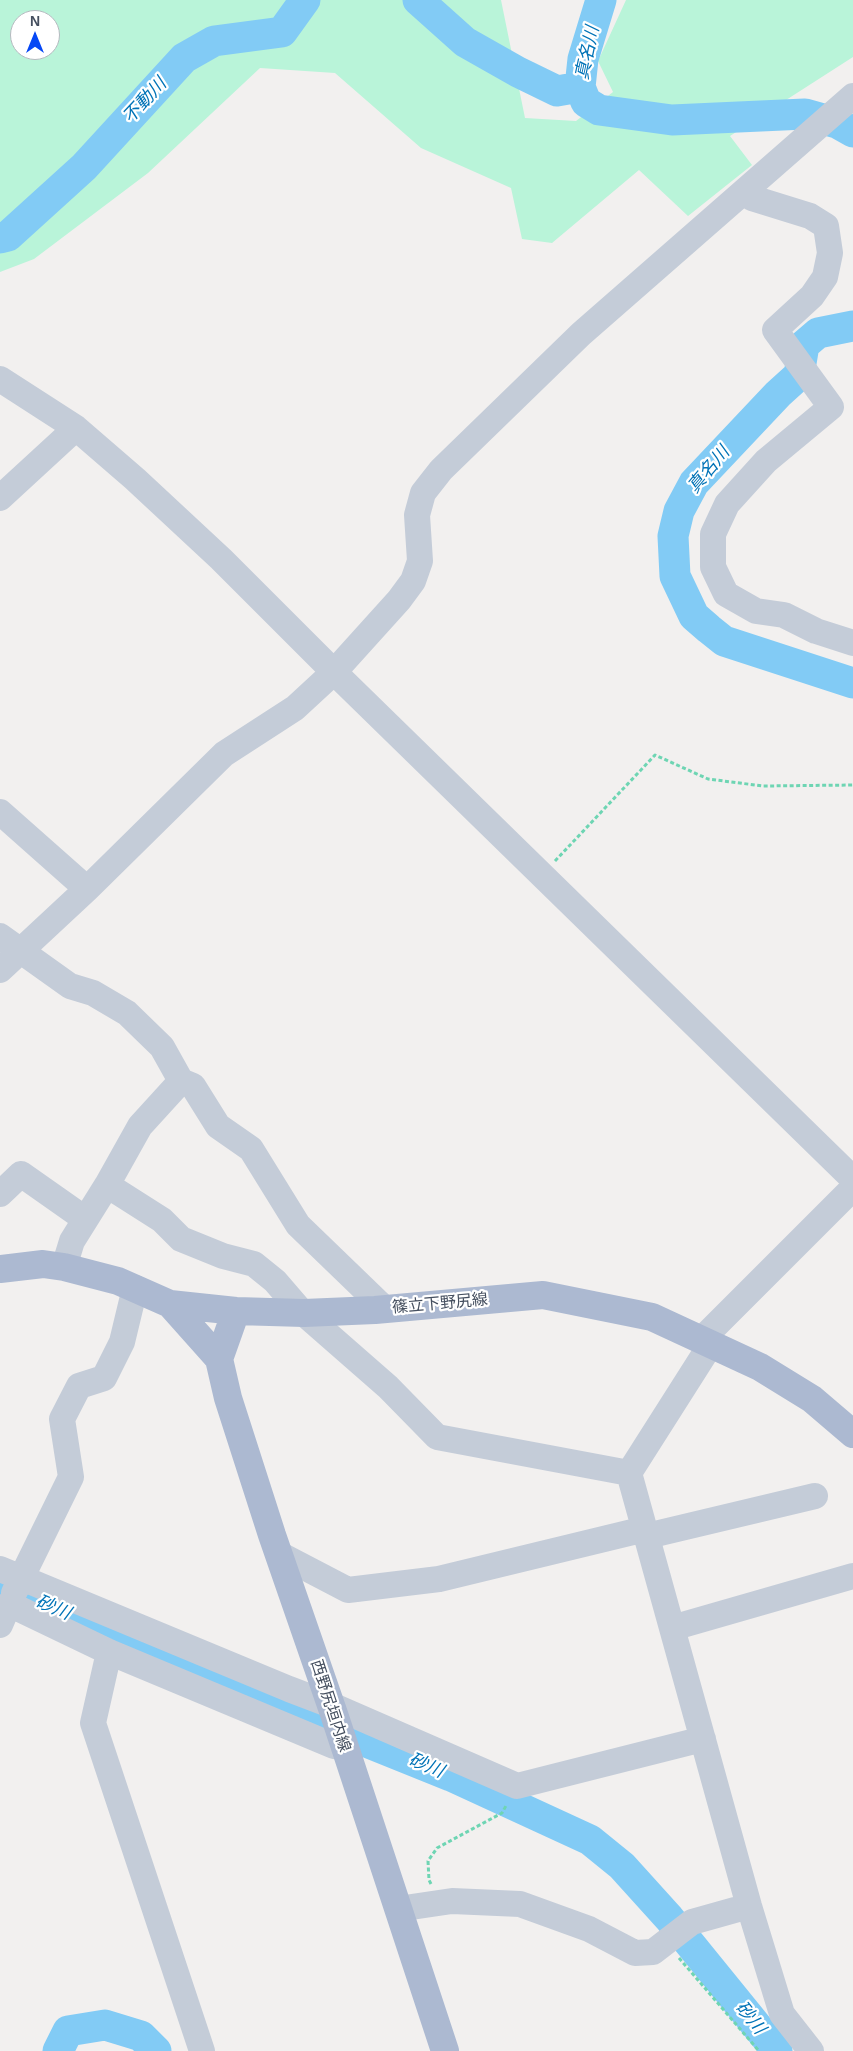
<!DOCTYPE html>
<meta charset="utf-8">
<style>
body{margin:0}
#map{position:relative;width:853px;height:2051px;overflow:hidden;background:#f2f0ef;font-family:Helvetica,sans-serif}
canvas{display:block}
.north{position:absolute;left:10px;top:10px;width:50px;height:50px;box-sizing:border-box;background:#fff;border:1px solid #b5b9bf;border-radius:50%;rotate:0deg;font-size:14px;font-weight:700;line-height:20px;text-align:center;color:#454f5f}
.north::after{content:'';display:block;margin:auto;width:18px;height:22px;background:#0648f5;clip-path:polygon(50% 0,100% 100%,50% 72%,0 100%)}
</style>
<div id="map">
<canvas width="853" height="2051"></canvas>
<div class="north">N</div>
</div>
<script>
const c = document.querySelector('canvas').getContext('2d');
c.lineJoin = 'round';
function paint(path, color) {
  c.fillStyle = color;
  c.fill(path, 'evenodd');
}
function toPath(rows) {
  const path = new Path2D();
  for (const r of rows) {
    path.moveTo(r[0], r[1]);
    for (let i = 2; i < r.length; i += 2) path.lineTo(r[i], r[i + 1]);
  }
  return path;
}
function strokePath(path, color, width, dash) {
  c.strokeStyle = color;
  c.lineWidth = width;
  c.lineCap = dash ? 'butt' : 'round';
  c.setLineDash(dash || []);
  c.stroke(path);
}
function write(font, color, halo, rows, align = 'center') {
  c.font = font + ' Helvetica,"Noto Sans JP",sans-serif';
  c.lineWidth = 4.5;
  c.setLineDash([]);
  c.textBaseline = 'middle';
  c.strokeStyle = halo;
  c.fillStyle = color;
  for (const [text, x, y, turn = 0] of rows) {
    c.save();
    c.translate(x, y);
    c.rotate((+turn || 0) * Math.PI / 180);
    c.textAlign = isNaN(turn) ? turn : align;
    if (halo) c.strokeText(text, 0, 0);
    c.fillText(text, 0, 0);
    c.restore();
  }
}
paint(toPath([
 [0,0,501,0,525,118,576,121,613,92,598,61,626,0,853,0,853,57,730,136,752,165,688,216,639,170,552,243,522,239,511,188,421,148,335,73,260,68,148,173,34,259,0,272],
 [20,20,50,20,50,50,20,50]
]), '#b9f4d9');
strokePath(toPath([
 [418,0,465,42,518,72,557,91,580,87],
 [601,0,583,59,580,87,586,102,599,110,672,120,805,114,837,123,853,132],
 [0,238,8,236,84,167,184,58,214,41,282,32,305,0],
 [853,326,818,333,804,345,799,375,778,394,694,483,679,511,673,536,675,576,694,616,709,629,724,641,853,683],
 [0,1585,317,1722,451,1776,590,1840,622,1866,669,1918,777,2051],
 [58,2051,68,2031,105,2025,141,2036,156,2051]
]), '#82cbf5', 31);
strokePath(toPath([
 [555,861,655,755,708,779,763,786,853,785],
 [431,1884,429,1880,428,1861,437,1848,502,1813,507,1804],
 [679,1958,759,2051]
]), '#6ed5b3', 3, [4, 2.5]);
strokePath(toPath([
 [746,191,752,198,810,216,826,226,830,253,825,277,812,296,775,330,831,407,766,461,727,504,713,534,713,567,726,594,756,611,784,615,816,631,853,643],
 [0,379,76,428,135,479,221,559,334,672,853,1179],
 [0,498,76,428],
 [0,812,87,889],
 [0,936,70,986,93,993,127,1013,162,1047,181,1081,140,1126,107,1185,162,1220,181,1239,223,1256,254,1264,275,1281,300,1310,388,1387,437,1437,629,1473],
 [0,970,87,889,224,754,295,708,334,672,399,600,413,581,420,561,417,515,423,493,441,470,581,334,853,96],
 [181,1081,193,1086,218,1126,251,1149,298,1225,385,1309],
 [0,1194,21,1174,85,1219],
 [64,1267,72,1241,107,1185],
 [701,1340,853,1188],
 [711,1344,629,1473,749,1906,782,2014,811,2051],
 [647,1536,815,1496],
 [279,1554,348,1590,439,1579,645,1529],
 [0,1569,289,1689,331,1705,517,1786,703,1739],
 [14,1593,71,1477,62,1419,79,1386,104,1378,122,1342,135,1288],
 [0,1625,9,1604,109,1652,334,1746,344,1747],
 [672,1628,853,1576],
 [109,1652,93,1723,202,2051],
 [398,1909,452,1901,520,1904,589,1929,635,1953,653,1952,692,1922,749,1906]
]), '#c4ccd8', 26);
strokePath(toPath([
 [0,1269,43,1264,64,1267,118,1281,170,1304,236,1311,304,1313,375,1310,543,1295,652,1317,760,1367,812,1399,853,1434],
 [170,1304,219,1359,228,1398,272,1535,334,1714,445,2051],
 [219,1359,236,1311]
]), '#acb9d1', 28);
write('16px', '#454f5f', '#fff', [
 ["篠立下野尻線",440,1304,-5],
 ["西野尻垣内線",330,1706,72]
]);
write('italic 18px', '#0073b7', '#fff', [
 ["真名川",588,53,-78],
 ["不動川",145,101,-47],
 ["真名川",709,470,-50],
 ["砂川",53,1608,23],
 ["砂川",426,1766,23],
 ["砂川",750,2018,51]
]);
</script>
